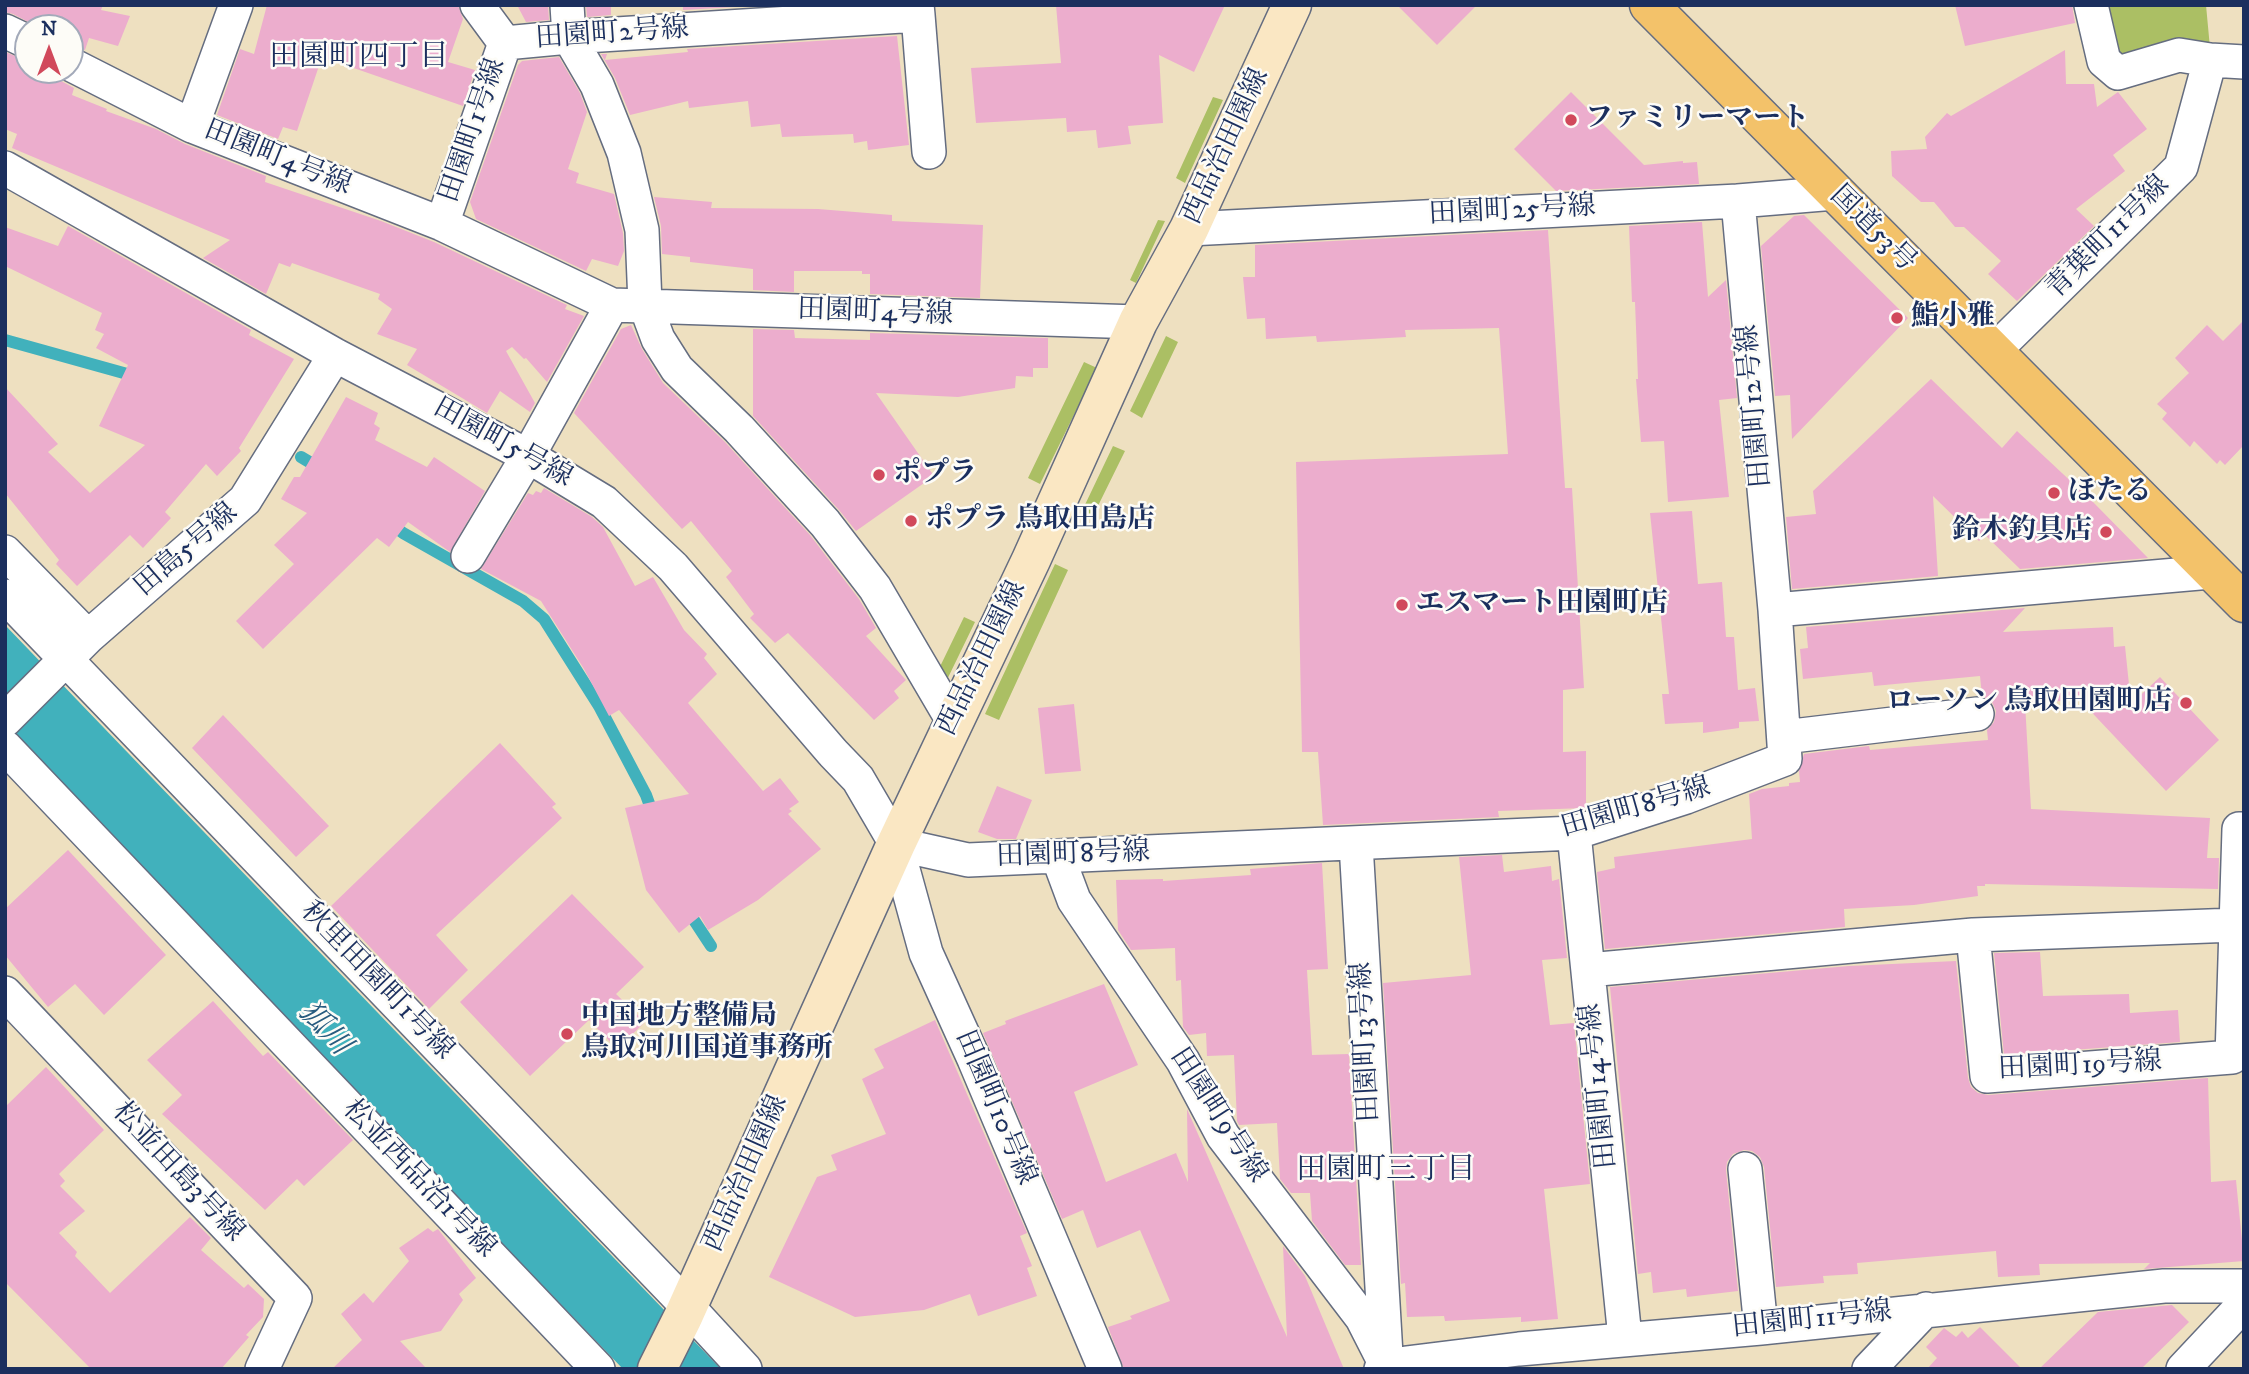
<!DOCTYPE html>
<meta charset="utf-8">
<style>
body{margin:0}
#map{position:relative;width:2249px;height:1374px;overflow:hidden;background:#eee0c0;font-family:"IM FELL DW Pica",serif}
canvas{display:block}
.frame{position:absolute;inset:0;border:7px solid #1b2f5e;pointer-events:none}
.north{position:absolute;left:14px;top:14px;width:70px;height:70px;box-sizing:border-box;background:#fdfcf7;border:2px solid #a3aaba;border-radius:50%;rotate:0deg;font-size:19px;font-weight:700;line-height:28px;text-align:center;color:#1b2f5e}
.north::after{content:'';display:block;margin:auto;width:24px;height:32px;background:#d1495b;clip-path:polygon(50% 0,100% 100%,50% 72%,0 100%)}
</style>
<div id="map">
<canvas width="2249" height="1374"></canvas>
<div class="frame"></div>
<div class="north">N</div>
</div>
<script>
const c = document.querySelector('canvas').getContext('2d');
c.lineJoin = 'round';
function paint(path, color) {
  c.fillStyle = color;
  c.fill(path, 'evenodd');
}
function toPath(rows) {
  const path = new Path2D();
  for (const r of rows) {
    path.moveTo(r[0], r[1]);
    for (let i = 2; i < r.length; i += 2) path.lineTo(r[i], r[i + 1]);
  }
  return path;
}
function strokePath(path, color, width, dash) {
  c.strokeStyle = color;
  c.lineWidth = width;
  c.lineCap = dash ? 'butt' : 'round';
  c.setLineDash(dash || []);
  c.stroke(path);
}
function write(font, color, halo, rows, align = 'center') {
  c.font = font + ' "IM FELL DW Pica","Noto Serif JP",serif';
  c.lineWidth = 5;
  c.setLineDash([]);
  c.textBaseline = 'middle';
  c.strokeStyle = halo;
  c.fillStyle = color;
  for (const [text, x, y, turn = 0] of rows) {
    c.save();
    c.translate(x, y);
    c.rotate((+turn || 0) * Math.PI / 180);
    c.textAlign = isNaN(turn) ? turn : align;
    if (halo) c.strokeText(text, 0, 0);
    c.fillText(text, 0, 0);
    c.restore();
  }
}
paint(toPath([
 [2102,5,2206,5,2210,48,2126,59,2112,49],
 [1213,97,1223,100,1185,183,1176,178],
 [1158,220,1165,221,1136,283,1130,280],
 [1166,336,1178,342,1142,418,1130,411],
 [1084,362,1097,368,1040,484,1028,478],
 [1113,446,1125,451,1093,516,1082,511],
 [1055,564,1068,570,999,720,985,714],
 [964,617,975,622,943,688,934,679]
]), '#abbf64');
paint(toPath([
 [5,625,478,1117,721,1369,623,1369,491,1232,5,722]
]), '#41b1bc');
strokePath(toPath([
 [5,340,138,377],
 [301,457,321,469],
 [387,521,403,533,523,601,544,619,599,706,646,795,654,817],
 [686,908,711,946]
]), '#41b1bc', 12);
paint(toPath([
 [5,5,103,5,101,10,130,16,118,46,89,38,85,50,70,45,70,28,40,28,13,14,5,12],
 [267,5,458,5,463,19,448,62,475,70,463,106,322,57,297,131,283,127,278,139,217,115,240,49,254,54],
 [517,5,548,5,549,20,526,22],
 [586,5,611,5,611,15,587,17],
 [683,5,767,5,683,10],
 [1056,5,1225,5,1194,72,1159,55,1163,123,1128,126,1131,144,1098,148,1096,130,1067,132,1066,118,976,123,971,68,1061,63],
 [1397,5,1477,5,1437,45],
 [1955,5,2072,5,2075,23,1965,46],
 [897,36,909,145,868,150,867,141,854,143,853,134,782,137,780,124,751,127,748,101,689,108,688,101,630,115,615,78,601,54,607,54,605,60,688,52,687,49],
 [2065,50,2066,84,2094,84,2097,107,2118,92,2147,129,2113,155,2125,171,2076,209,2094,226,2017,301,1988,274,2001,261,1964,227,1955,227,1934,202,1921,202,1892,176,1891,151,1927,149,1925,137,1947,113,1951,116],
 [5,52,28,61,28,70,52,70,61,81,74,88,72,95,107,109,106,111,156,129,185,144,266,176,265,182,381,221,434,242,567,305,565,309,584,316,547,382,526,358,524,359,512,347,506,351,535,403,530,412,500,391,487,413,407,365,417,349,377,334,392,309,378,299,380,294,292,263,290,267,279,263,266,294,203,258,230,240,12,148,17,134,5,129],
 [559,57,580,93,587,112,568,169,579,173,576,183,614,194,623,233,624,251,618,266,592,259,586,271,476,219,470,202,518,65,522,61],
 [1571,92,1644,165,1683,161,1683,163,1697,162,1699,184,1556,191,1514,149],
 [654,197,712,202,711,208,818,209,892,215,892,221,983,225,980,298,870,294,870,274,862,274,862,271,794,271,794,292,753,290,753,269,690,262,690,257,662,254,661,226],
 [1804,215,1908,318,1792,439,1790,395,1775,396,1761,246,1794,216],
 [1702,222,1708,297,1726,280,1737,398,1719,400,1729,497,1668,502,1664,441,1641,442,1636,379,1638,379,1635,302,1632,302,1629,226],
 [68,226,251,330,249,335,294,359,239,448,241,451,217,476,206,464,165,512,171,518,143,548,130,535,77,586,56,564,59,560,5,493,5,387,58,444,48,452,90,493,145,445,99,426,128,365,96,348,104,334,95,330,102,313,5,266,5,227,58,246],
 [1548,230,1565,488,1572,488,1584,688,1563,690,1563,752,1586,751,1586,808,1498,811,1499,817,1323,825,1318,752,1302,752,1296,462,1508,454,1499,328,1405,330,1406,337,1317,342,1316,336,1266,339,1265,318,1247,319,1243,277,1255,277,1255,245],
 [2244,320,2244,445,2225,465,2220,460,2217,464,2194,441,2190,447,2162,419,2167,413,2157,404,2189,373,2175,358,2207,325,2223,341],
 [631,325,642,349,663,383,725,442,810,535,859,599,876,628,866,636,906,680,894,691,899,698,874,720,788,633,775,643,750,618,754,614,726,577,732,571,691,521,682,529,574,413,621,329],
 [753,329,794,330,795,338,870,340,870,333,1048,338,1048,368,1033,368,1033,377,1016,376,1015,388,958,397,876,393,934,476,856,531,839,510,753,416],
 [1931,379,2002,448,2017,431,2093,502,2148,558,2020,569,1985,535,1979,541,1933,496,1938,576,1792,589,1786,517,1816,514,1813,491],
 [346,397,378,413,374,424,380,428,375,440,427,467,434,457,485,491,450,552,408,522,389,547,377,538,263,649,236,621,294,564,274,545,307,513,281,499,294,477,300,477],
 [544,488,592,517,603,527,635,586,653,577,684,630,707,654,704,658,717,674,688,703,763,791,780,778,799,802,789,809,792,811,788,814,821,849,758,900,708,930,700,916,679,933,646,890,625,808,689,794,619,710,609,716,584,669,541,601,481,569,528,493,533,495,536,491,541,493],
 [1692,511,1698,584,1722,582,1726,637,1734,637,1738,690,1755,688,1759,721,1739,722,1739,728,1703,733,1703,722,1665,724,1662,694,1669,694,1650,513],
 [2025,608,2003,632,2113,627,2114,647,2125,646,2131,704,2160,677,2219,740,2166,791,2080,700,2025,703,2031,809,2210,818,2207,858,2219,858,2218,889,1985,884,1985,886,1977,886,1978,896,1914,905,1844,909,1845,927,1605,949,1597,872,1615,868,1614,857,1752,839,1749,794,1762,789,1789,786,1789,783,1800,782,1799,771,1804,754,1869,746,1870,750,1988,740,1987,730,1994,722,1996,711,1992,702,1982,696,1980,676,1874,686,1872,672,1803,679,1800,649,1808,648,1806,627],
 [1074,704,1081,771,1045,774,1038,708],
 [223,715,329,826,296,857,192,748],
 [500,743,556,804,552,807,562,818,436,935,468,970,429,1009,331,906],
 [997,786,1032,800,1016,839,997,839,978,832],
 [68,850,166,955,104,1015,75,984,48,1007,5,955,5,909],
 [1502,855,1504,872,1551,866,1552,881,1559,879,1567,958,1542,960,1550,1025,1574,1023,1590,1184,1544,1189,1558,1319,1521,1322,1521,1317,1445,1321,1444,1316,1407,1317,1405,1283,1401,1284,1383,983,1471,975,1459,857],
 [1322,863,1328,969,1307,970,1312,1055,1349,1054,1361,1265,1345,1265,1312,1221,1310,1193,1291,1193,1280,1179,1277,1123,1239,1125,1237,1121,1234,1055,1207,1056,1206,1033,1189,1035,1183,1027,1181,980,1176,981,1175,948,1131,950,1118,930,1116,880,1163,879,1163,881,1251,875,1250,869],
 [572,894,644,967,616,994,645,1022,617,1049,589,1020,530,1076,460,1002],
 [2040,952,2043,996,2129,994,2130,1013,2178,1010,2180,1042,2004,1055,1994,953],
 [1956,961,1968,1078,1971,1087,1978,1093,1988,1095,2208,1078,2211,1182,2236,1180,2244,1261,2144,1269,2150,1263,2039,1264,2040,1275,1998,1277,1996,1251,1857,1263,1858,1274,1823,1276,1824,1283,1776,1287,1764,1167,1760,1157,1752,1151,1744,1150,1733,1154,1727,1162,1726,1170,1738,1291,1687,1297,1686,1289,1653,1293,1651,1272,1638,1274,1610,987,1849,966],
 [1104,984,1138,1065,1074,1092,1106,1182,1176,1153,1188,1182,1187,1109,1287,1337,1283,1246,1305,1276,1344,1369,1124,1369,1108,1327,1132,1319,1130,1316,1170,1301,1140,1230,1097,1248,1083,1210,1062,1219,983,1033,1006,1024,1005,1021],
 [213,1001,263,1056,268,1052,353,1140,304,1186,297,1179,265,1210,162,1114,182,1095,147,1060],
 [935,1020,1027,1233,1020,1236,1032,1266,1027,1268,1037,1296,978,1316,970,1294,924,1310,855,1317,769,1277,817,1177,837,1170,831,1155,886,1134,862,1079,884,1068,874,1049],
 [46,1067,104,1130,59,1174,65,1181,60,1186,85,1211,59,1233,77,1252,75,1256,110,1293,190,1217,211,1238,201,1250,244,1288,248,1284,264,1299,263,1317,246,1335,249,1337,221,1369,91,1369,5,1282,5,1107],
 [428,1228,433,1232,438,1229,476,1278,459,1294,463,1300,441,1331,400,1341,427,1369,332,1369,362,1340,341,1314,364,1293,373,1303,409,1261,399,1248],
 [2172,1305,2189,1322,2141,1369,2039,1369,2098,1312],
 [1980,1327,2022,1369,1927,1369,1937,1358,1926,1347,1944,1328,1956,1337,1962,1331,1968,1338]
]), '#ecadcd');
const street = toPath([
 [236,5,192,126,442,224,612,305,1138,322],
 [567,5,569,37,597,85,624,153,642,230,645,304,658,339,677,369,739,429,825,523,875,588,953,721],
 [2091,5,2104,61,2118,73,2179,55,2210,60],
 [918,15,929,152],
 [5,31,28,42],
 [505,43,569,37,918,15,917,5],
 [70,64,192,126],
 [5,168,335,355,528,456,604,502,673,567,833,753,858,779,896,844,926,953,974,1059,1105,1369],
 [1738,201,1775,610],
 [442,224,505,43,477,5],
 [1189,229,1738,201,1835,193],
 [1993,352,2181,167,2210,60,2244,62],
 [5,552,88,637],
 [468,556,528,456,612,305],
 [5,596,687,1306,745,1369],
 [5,720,88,637,245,500,335,355],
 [1784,737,1977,714],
 [5,747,598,1369],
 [1574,833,1625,1338],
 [896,844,968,860,1574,833,1686,797,1785,759,1775,610,2211,572],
 [1356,844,1386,1355],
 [1058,857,1074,900,1183,1061,1223,1136,1362,1318,1388,1369],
 [2235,925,1973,935,1987,1076,2232,1057,2239,829,2244,829],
 [1588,970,1973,935],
 [5,993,295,1298,262,1369],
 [1745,1169,1761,1328],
 [1381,1369,1406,1363,1519,1349,1761,1328,2164,1286,2244,1286],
 [1869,1369,1926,1309],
 [2183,1369,2244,1304]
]);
const secondary = toPath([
 [657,1369,683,1317,896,844,1031,560,1138,322,1189,229,1292,5]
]);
const highway = toPath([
 [1649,5,2244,603]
]);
strokePath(street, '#656d80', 36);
strokePath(secondary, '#656d80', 41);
strokePath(highway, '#656d80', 41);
strokePath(street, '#fff', 33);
strokePath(secondary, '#fae7c3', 38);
strokePath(highway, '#f3c26a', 38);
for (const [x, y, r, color] of [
 [1571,120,7,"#d1495b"],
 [1897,318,7,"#d1495b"],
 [879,475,7,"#d1495b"],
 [2054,493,7,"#d1495b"],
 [911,521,7,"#d1495b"],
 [2106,532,7,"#d1495b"],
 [1402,605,7,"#d1495b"],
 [2186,703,7,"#d1495b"],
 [567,1034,7,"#d1495b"]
]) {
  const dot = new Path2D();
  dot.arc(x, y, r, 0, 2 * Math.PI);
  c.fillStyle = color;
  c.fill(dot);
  strokePath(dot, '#fdfcf7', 2.5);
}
write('28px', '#1b2f5e', '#fdfcf7', [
 ["田園町2号線",612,35,-4],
 ["田園町1号線",474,131,-71],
 ["西品治田園線",1227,147,-65],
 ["田園町4号線",277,159,22],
 ["田園町25号線",1512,212,-3],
 ["国道53号",1872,230,45],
 ["青葉町11号線",2109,238,-45],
 ["田園町4号線",875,314,2],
 ["田園町12号線",1756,406,-95],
 ["田園町5号線",502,444,29],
 ["田島5号線",187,551,-41],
 ["西品治田園線",983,659,-64],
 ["田園町8号線",1636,809,-16],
 ["田園町8号線",1073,856,-2],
 ["秋里田園町1号線",376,982,46],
 ["田園町13号線",1367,1042,-93],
 ["田園町19号線",2080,1067,-3],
 ["田園町14号線",1600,1086,-96],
 ["田園町10号線",994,1108,67],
 ["田園町9号線",1217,1116,57],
 ["松並田島3号線",177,1173,47],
 ["西品治田園線",747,1174,-66],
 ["松並西品治1号線",418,1180,46],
 ["田園町11号線",1812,1321,-6]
]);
write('bold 28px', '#1b2f5e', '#fdfcf7', [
 ["ファミリーマート",1585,120],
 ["鮨小雅",1911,318],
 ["ポプラ",893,475],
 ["ほたる",2068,493],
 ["ポプラ 鳥取田島店",925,521],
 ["鈴木釣具店",2092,532,"right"],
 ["エスマート田園町店",1416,605],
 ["ローソン 鳥取田園町店",2172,703,"right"],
 ["中国地方整備局",581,1018],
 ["鳥取河川国道事務所",581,1050]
], 'left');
write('30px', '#1b2f5e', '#fdfcf7', [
 ["田園町四丁目",359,59],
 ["田園町三丁目",1386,1172]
]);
write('italic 30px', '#285c7f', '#fdfcf7', [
 ["狐川",323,1030,47]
]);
</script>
